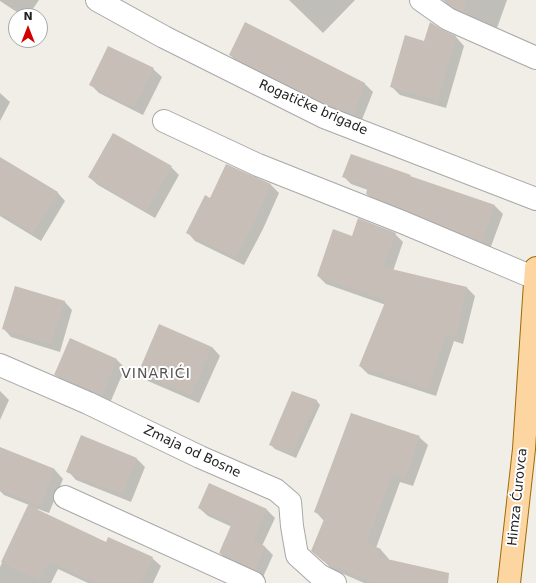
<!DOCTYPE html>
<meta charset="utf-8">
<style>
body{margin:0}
#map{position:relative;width:536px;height:583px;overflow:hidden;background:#f1eee8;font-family:"DejaVu Sans",sans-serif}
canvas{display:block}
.north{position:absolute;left:8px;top:8px;width:40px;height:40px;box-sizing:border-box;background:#fff;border:1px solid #a6a6a6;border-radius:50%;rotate:0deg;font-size:11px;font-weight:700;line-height:16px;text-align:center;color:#212121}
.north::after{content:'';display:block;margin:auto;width:14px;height:18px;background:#d20001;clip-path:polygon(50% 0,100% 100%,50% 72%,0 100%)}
</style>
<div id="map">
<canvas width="536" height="583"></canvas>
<div class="north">N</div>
</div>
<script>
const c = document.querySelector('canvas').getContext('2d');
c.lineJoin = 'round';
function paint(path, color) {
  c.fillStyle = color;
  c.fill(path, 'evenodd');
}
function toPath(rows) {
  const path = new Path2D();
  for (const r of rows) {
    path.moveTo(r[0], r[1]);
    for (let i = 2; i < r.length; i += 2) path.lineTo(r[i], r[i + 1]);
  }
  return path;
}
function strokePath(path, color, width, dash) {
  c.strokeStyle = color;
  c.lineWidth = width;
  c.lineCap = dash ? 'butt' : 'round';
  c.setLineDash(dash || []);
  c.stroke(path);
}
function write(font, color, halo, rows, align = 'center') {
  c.font = font + ' "DejaVu Sans",sans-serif';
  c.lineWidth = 4;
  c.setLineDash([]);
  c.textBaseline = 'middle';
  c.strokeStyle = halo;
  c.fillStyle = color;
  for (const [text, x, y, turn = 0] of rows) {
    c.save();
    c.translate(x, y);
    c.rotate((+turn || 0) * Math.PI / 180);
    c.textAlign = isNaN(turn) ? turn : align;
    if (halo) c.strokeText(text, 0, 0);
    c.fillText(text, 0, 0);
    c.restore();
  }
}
paint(toPath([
 [0,0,39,0,28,16,23,16,0,1],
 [289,0,355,0,323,33],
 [443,0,507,0,497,28,464,16,449,6],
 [246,24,365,84,373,92,361,122,338,114,238,63,230,55],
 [442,31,456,37,464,46,446,108,400,95,391,86,424,42],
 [153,69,162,77,143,115,99,93,90,84],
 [0,93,10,102,0,121],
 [171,167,179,175,155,218,98,185,89,177],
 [343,176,410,176,411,177,495,206,503,214,490,249,375,202,367,194,368,190,351,184],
 [252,177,271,185,279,193,263,229,244,265,195,241,187,232,211,199],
 [0,187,57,192,65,201,41,241,0,216],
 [395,234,403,242,393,271,467,288,475,296,463,344,454,341,436,396,368,374,360,366,386,305,326,284,318,276,352,237],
 [64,301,72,310,60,352,11,337,3,328],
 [71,340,117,360,125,368,110,403,64,383,55,374],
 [212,347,220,356,199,403,148,381,139,373],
 [0,391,9,400,0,420],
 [316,400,320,405,296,458,275,449,271,445],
 [419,437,428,445,413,486,400,482,376,548,381,550,389,559,388,560,433,583,364,583,332,569,312,550,324,521,316,512],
 [10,452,55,470,63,479,49,513,38,509,37,511,106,543,152,558,161,566,153,583,88,583,58,569,51,583,0,583,0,567,29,505,4,495,0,491,0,476],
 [137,459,145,467,131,502,76,480,68,471],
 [199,508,267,510,275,518,262,546,265,547,273,555,263,577,228,561,220,553,232,527,208,516]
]), '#0003');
paint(toPath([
 [443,0,467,0,463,12,454,8],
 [245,22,365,83,353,115,329,106,229,55],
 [430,22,443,30,456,36,438,100,390,87,405,35,424,41],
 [108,46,154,68,134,107,89,85],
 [113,133,172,166,146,211,88,177],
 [351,154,411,175,410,176,495,205,482,242,366,194,368,186,342,177],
 [0,157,58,192,33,233,0,213],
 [226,164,271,184,255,220,236,258,186,233,205,195,210,198],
 [358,218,396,233,383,267,467,287,456,336,446,334,428,389,359,366,386,300,317,276,333,229,352,236],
 [15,286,65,301,51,344,2,329],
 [159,324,212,347,191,395,138,373],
 [70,338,117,359,102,396,54,375],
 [292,391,317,400,292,454,269,445],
 [351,413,420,436,405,479,392,474,366,543,381,549,378,557,449,573,448,583,374,583,323,561,311,551,325,517,314,512],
 [81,435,137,458,122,494,66,472],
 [0,447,55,469,40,506,0,489],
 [209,483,267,509,253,541,265,546,255,570,219,553,232,523,198,508],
 [28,505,106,542,108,537,153,557,141,583,96,583,49,561,40,580,1,562]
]), '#c7beb7');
const minor = toPath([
 [97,0,164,37,324,117,536,199],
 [421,0,448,19,536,58],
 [164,121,258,165,402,222,535,278],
 [0,365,88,403,200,457,276,490,290,502,292,526,297,555,319,575,335,583],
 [65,497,254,583]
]);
const major = toPath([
 [509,583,524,449,536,268]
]);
strokePath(minor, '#a8a8a8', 24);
strokePath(major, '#9e6900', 24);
strokePath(minor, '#fff', 22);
strokePath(major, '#fdd5a1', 22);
write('13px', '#212121', '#fff', [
 ["Rogatičke brigade",313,108,24],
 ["Zmaja od Bosne",192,452,25],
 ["Himza Ćurovca",518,497,-84]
]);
c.letterSpacing = '1px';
write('14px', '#545454', '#fff', [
 ["VINARIĆI",156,374]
]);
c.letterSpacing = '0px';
</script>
